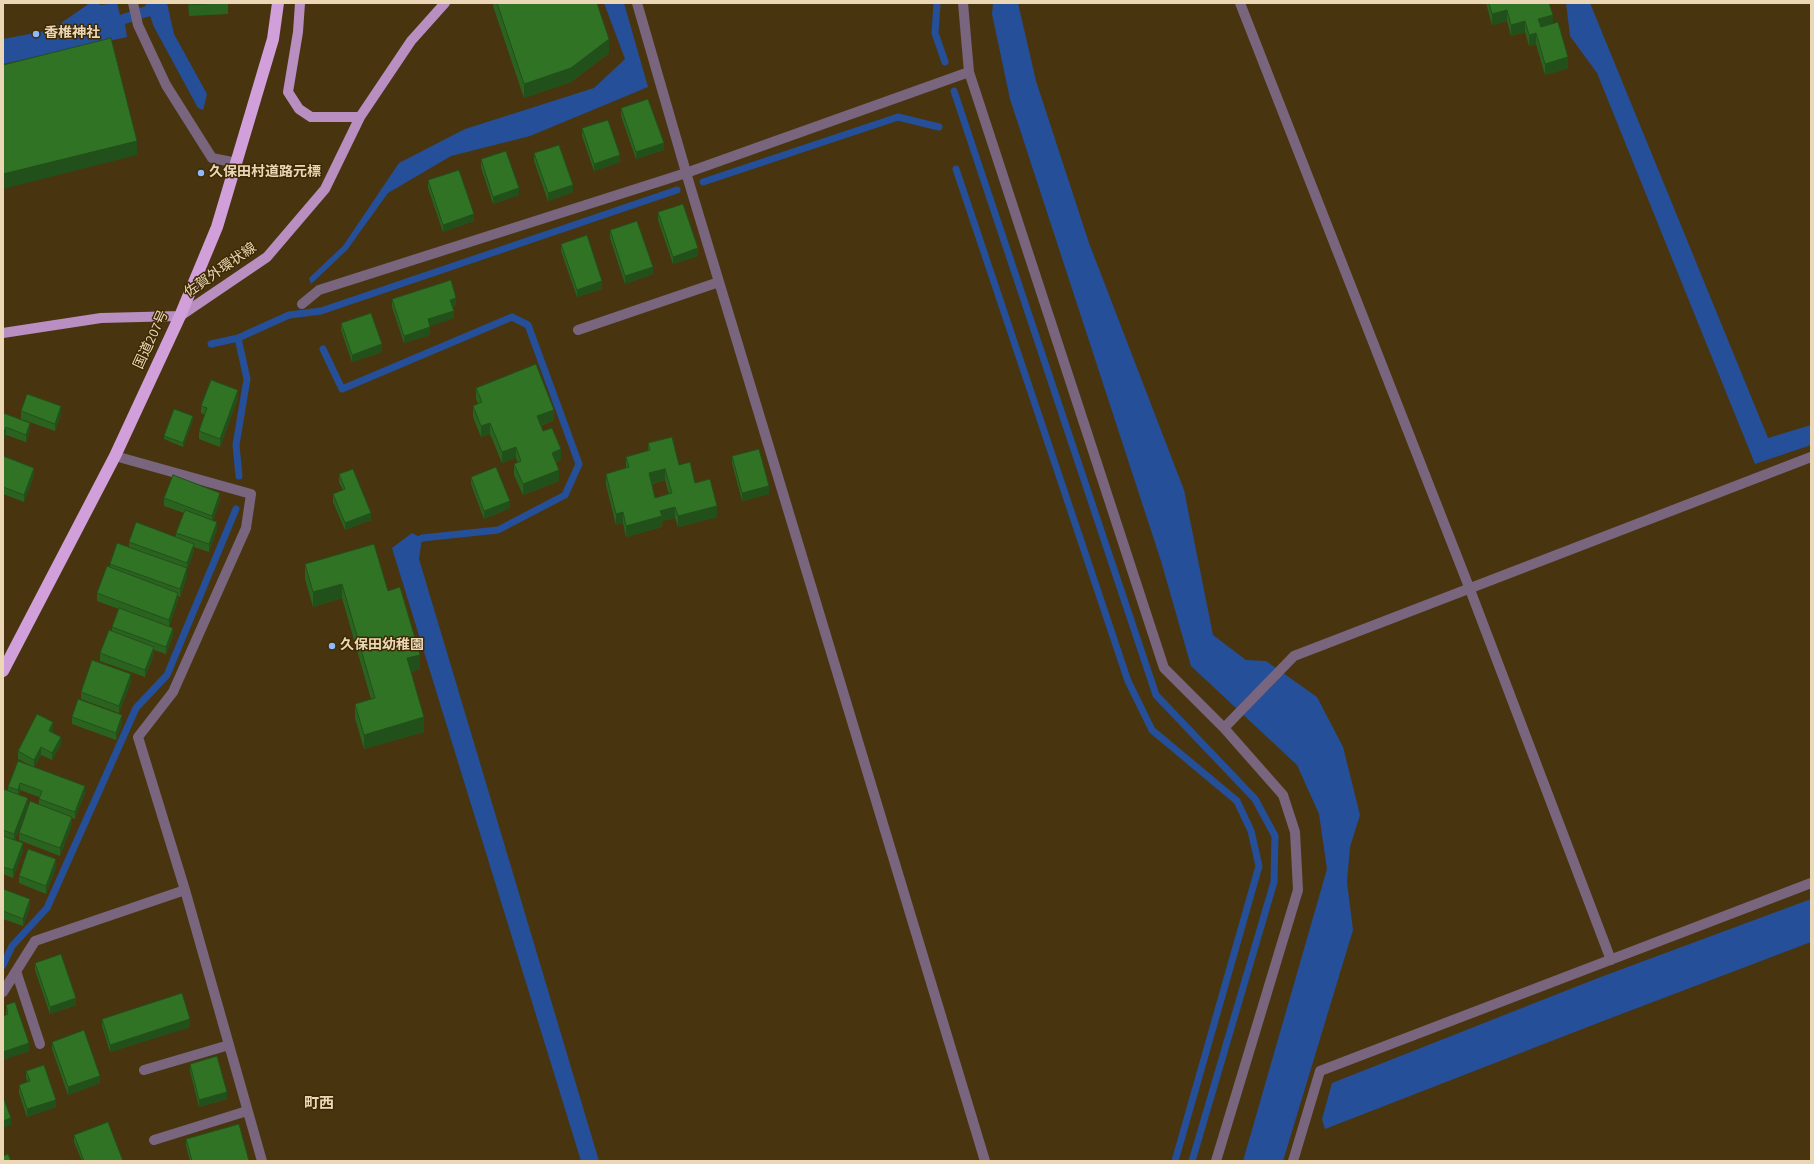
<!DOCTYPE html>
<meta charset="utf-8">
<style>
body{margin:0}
#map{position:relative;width:1814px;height:1164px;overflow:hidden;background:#483510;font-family:"Source Sans 3",sans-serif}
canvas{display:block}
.frame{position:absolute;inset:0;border:4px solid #ebd7b6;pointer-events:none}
</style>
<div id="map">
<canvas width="1814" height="1164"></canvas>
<div class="frame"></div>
</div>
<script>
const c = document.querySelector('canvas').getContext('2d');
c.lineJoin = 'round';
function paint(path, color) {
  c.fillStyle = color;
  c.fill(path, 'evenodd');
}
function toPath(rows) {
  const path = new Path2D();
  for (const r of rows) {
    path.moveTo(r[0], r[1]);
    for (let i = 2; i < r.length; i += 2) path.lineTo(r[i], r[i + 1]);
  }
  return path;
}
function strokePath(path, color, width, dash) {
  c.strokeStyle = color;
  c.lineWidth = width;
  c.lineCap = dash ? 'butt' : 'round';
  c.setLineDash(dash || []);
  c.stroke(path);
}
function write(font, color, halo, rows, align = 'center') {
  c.font = font + ' "Source Sans 3","Noto Sans JP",sans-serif';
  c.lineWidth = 3;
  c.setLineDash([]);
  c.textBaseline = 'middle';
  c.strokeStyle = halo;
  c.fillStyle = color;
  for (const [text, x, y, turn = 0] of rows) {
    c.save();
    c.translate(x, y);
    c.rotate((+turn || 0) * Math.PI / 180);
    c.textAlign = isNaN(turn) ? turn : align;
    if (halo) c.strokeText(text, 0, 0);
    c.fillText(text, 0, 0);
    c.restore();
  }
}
paint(toPath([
 [87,3,99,3,100,5,117,3,120,15,146,6,145,3,167,3,174,34,207,94,203,110,198,108,154,27,150,16,125,24,127,37,3,64,3,39,51,30,87,5],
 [604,3,624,3,648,87,530,136,451,156,388,193,347,250,311,284,309,278,343,246,399,163,465,129,594,88,625,59],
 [993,3,1018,3,1036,81,1089,243,1184,490,1213,635,1246,660,1266,661,1317,697,1343,747,1360,815,1350,847,1347,882,1353,930,1283,1161,1243,1161,1327,869,1319,814,1297,765,1191,666,1161,561,1010,99,992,14],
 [1566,3,1590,3,1768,438,1811,425,1811,445,1755,464,1597,73,1570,36],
 [412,533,422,538,419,559,599,1161,581,1161,392,548],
 [1811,899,1811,942,1603,1021,1325,1129,1322,1119,1332,1083,1598,978]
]), '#254f99');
strokePath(toPath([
 [937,3,935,33,945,62],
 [954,91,1156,695,1255,799,1275,836,1274,882,1192,1161],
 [956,169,1128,681,1152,730,1237,801,1251,831,1259,866,1175,1161],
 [703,182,898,117,939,127],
 [238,338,247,379,236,445,239,476],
 [211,344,238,338,289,315,321,311,677,190],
 [323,349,342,389,512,317,528,325,579,464,565,495,498,530,422,538,415,542],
 [3,965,12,946,47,908,136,708,167,675,236,509]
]), '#254f99', 7);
strokePath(toPath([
 [133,3,138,25,166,85,212,158,237,163],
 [637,3,690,186,985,1161],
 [963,3,969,72,1164,668,1224,728,1283,795,1295,832,1298,890,1216,1161],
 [1240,3,1469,587,1611,960],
 [302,304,319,290,686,173,969,72],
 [578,330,719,282],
 [115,456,251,494,246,528,173,692,138,737,185,890,262,1161],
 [1224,728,1294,656,1811,457],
 [16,971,40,1044],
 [3,992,35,941,185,890],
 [144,1070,229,1045],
 [154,1140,247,1111],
 [1293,1161,1320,1071,1811,883]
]), '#79657d', 10);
strokePath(toPath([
 [300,3,298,32,288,92,299,109,311,117,360,117],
 [3,333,101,318,180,316,267,257,325,189,360,117,411,41,445,3]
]), '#b88fc0', 10);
strokePath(toPath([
 [3,671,115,456,180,316,217,227,273,39,278,3]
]), '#d1a0db', 12);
paint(toPath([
 [188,3,228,3,228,14,189,16],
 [493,3,597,3,609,53,571,82,524,98,493,6],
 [1486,3,1549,3,1553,23,1568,68,1545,75,1536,44,1529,46,1525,32,1511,36,1507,21,1492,25],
 [621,108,664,150,636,159,621,116],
 [582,128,620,162,594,171,582,136],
 [534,153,573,192,548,201,534,161],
 [481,159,519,195,493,204,481,167],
 [428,180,474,221,443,232,428,188],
 [658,212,698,256,673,264,658,220],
 [610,230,653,274,625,284,610,238],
 [561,244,602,289,577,297,561,251],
 [392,299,456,305,452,307,454,318,430,326,430,335,404,343,392,307],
 [341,323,382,352,352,362,341,330],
 [476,388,554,420,541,426,543,431,561,460,556,462,559,481,523,495,514,475,514,464,518,463,516,458,502,463,490,434,481,437,473,417,473,406,478,404,476,399],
 [238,398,220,447,199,439,199,431,205,415,201,413,201,406],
 [21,411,61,414,55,431,21,419],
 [3,413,30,431,26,442,6,435],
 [193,420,183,447,164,439,164,436],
 [648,443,679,465,695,483,717,517,678,527,675,518,662,521,662,527,626,537,623,523,616,525,606,485,606,474,626,468,626,457,648,451],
 [665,480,669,494,655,498,652,484],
 [3,456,34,475,24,502,3,494],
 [732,456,769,494,742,501,732,463],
 [339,474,371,520,345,530,333,502,333,494,343,490,339,482],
 [471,477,510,508,484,519,471,484],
 [164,498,220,500,213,520,217,529,209,552,194,547,194,551,187,570,187,576,180,597,178,596,178,600,169,627,173,636,166,654,154,650,154,654,145,677,100,661,100,653,112,632,112,627,119,609,97,601,97,593,110,568,110,564,129,547,129,542,176,537,176,533,184,513,164,506],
 [305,564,388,591,420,669,411,672,424,732,364,749,355,718,355,704,371,699,342,598,313,607,305,579],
 [131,682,119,713,81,699,81,692],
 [72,717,122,723,116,740,72,724],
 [53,730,52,732,61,744,52,760,41,755,34,767,18,759,18,751],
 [18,761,85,793,75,819,72,818,72,824,60,856,19,840,19,833,39,804,39,797,20,790,19,795,28,806,15,840,23,851,13,878,3,874,3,789,8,791,8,787],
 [56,867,46,894,19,883,19,876],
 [3,889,30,907,23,926,3,919],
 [35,963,76,1005,50,1014,35,970],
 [6,1005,29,1051,3,1060,3,1016,6,1015],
 [102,1019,190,1027,110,1052,102,1026],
 [52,1042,100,1083,68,1095,52,1049],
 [190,1064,227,1099,199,1107,190,1071],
 [26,1071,56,1107,27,1117,19,1093,19,1085,28,1082,26,1078],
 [74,1135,123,1161,82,1161,74,1142],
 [186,1139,249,1161,190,1161,186,1146]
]), '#2a6320');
paint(toPath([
 [1507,10,1507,21,1492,25,1492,14],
 [1553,15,1553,26,1538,30,1538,19],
 [1525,21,1525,32,1511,36,1511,25],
 [1536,33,1536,44,1529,46,1529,35],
 [609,39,609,53,571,82,524,98,524,84],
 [1568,57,1568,68,1545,75,1545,64],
 [137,141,137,155,3,189,3,174],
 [664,143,664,150,636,159,636,152],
 [620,155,620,162,594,171,594,164],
 [573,185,573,192,548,201,548,193],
 [519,188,519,195,493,204,493,197],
 [474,214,474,221,443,232,443,225],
 [698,248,698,256,673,264,673,257],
 [653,267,653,274,625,284,625,276],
 [602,281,602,289,577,297,577,290],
 [456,298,456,305,450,308,450,300],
 [454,311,454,318,428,327,428,319],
 [430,327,430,335,404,343,404,336],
 [382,344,382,352,352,362,352,355],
 [238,390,238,398,220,447,220,439],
 [61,406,61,414,55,431,55,424],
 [554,410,554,420,537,427,537,416],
 [193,416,193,420,183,447,183,443],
 [30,423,30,431,26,442,26,435],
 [490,423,490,434,481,437,481,426],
 [6,427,6,435,3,442,3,434],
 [516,447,516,458,502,463,502,452],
 [561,449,561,460,552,463,552,453],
 [34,468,34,475,24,502,24,495],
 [665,469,665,480,649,484,649,473],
 [559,470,559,481,523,495,523,484],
 [769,486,769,494,742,501,742,493],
 [220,493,220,500,212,524,212,516],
 [510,501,510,508,484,519,484,511],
 [717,506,717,517,678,527,678,516],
 [675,507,675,518,662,521,662,527,626,537,626,526,660,511],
 [623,512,623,523,616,525,616,514],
 [371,513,371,520,345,530,345,523],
 [217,522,217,529,209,552,209,544],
 [194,544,194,551,187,571,187,563],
 [187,568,187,576,180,597,180,589],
 [342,584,342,598,313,607,313,592],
 [178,593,178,600,169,627,169,620],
 [173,628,173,636,166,654,166,647],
 [154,647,154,654,145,677,145,670],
 [420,655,420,669,407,673,407,658],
 [131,674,131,682,119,713,119,706],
 [122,715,122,723,116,740,116,733],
 [424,717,424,732,364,749,364,735],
 [53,722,53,730,49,738,49,731],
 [61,737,61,744,52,760,52,753],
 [41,747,41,755,34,767,34,760],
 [20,783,20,790,18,798,18,790],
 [85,786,85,793,75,819,75,812],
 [28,798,28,806,14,842,14,834],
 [72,817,72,824,60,856,60,848],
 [23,843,23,851,13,878,13,870],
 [56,859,56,867,46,894,46,886],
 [30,899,30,907,23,926,23,919],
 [76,998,76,1005,50,1014,50,1007],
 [190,1019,190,1027,110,1052,110,1045],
 [29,1043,29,1051,3,1060,3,1052],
 [100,1076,100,1083,68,1095,68,1087],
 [227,1092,227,1099,199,1107,199,1100],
 [56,1100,56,1107,27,1117,27,1109],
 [11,1118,11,1125,3,1128,3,1121]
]), '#22501a');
const building = toPath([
 [189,3,221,3,189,5,189,3],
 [497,3,597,3,609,39,571,68,524,84,497,3],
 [1489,3,1549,3,1553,15,1538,19,1541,27,1558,22,1568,57,1545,64,1536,33,1529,35,1525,21,1511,25,1507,10,1492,14,1489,3],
 [111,38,137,141,3,174,3,65,111,38],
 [648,99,664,143,636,152,621,108,648,99],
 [608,120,620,155,594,164,582,128,608,120],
 [559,145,573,185,548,193,534,153,559,145],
 [506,151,519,188,493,197,481,159,506,151],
 [459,170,474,214,443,225,428,180,459,170],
 [683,204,698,248,673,257,658,212,683,204],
 [637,221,653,267,625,276,610,230,637,221],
 [587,235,602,281,577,290,561,244,587,235],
 [451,280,456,298,450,300,454,311,428,319,430,327,404,336,392,299,451,280],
 [371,313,382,344,352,355,341,323,371,313],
 [536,364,554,410,537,416,543,431,552,428,561,449,552,453,559,470,523,484,514,464,521,461,516,447,502,452,490,423,481,426,473,406,482,402,476,388,536,364],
 [211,380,238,390,220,439,199,431,207,408,201,406,211,380],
 [27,394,61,406,55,424,21,411,27,394],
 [174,409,193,416,183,443,164,436,174,409],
 [3,413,30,423,26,435,6,427,3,434,3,413],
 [672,437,679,465,690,462,695,483,710,479,717,506,678,516,675,507,660,511,662,516,626,526,623,512,616,514,606,474,629,467,626,457,650,450,648,443,672,437],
 [665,469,672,493,655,498,649,473,665,469],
 [759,449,769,486,742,493,732,456,759,449],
 [3,456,34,468,24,495,3,487,3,456],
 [496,467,510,501,484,511,471,477,496,467],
 [353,469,371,513,345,523,333,494,345,489,339,474,353,469],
 [173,475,220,493,212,516,164,498,173,475],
 [185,510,217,522,209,544,176,533,185,510],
 [136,522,194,544,187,563,129,542,136,522],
 [117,543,187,568,180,589,110,564,117,543],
 [374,544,388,591,400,587,420,655,407,658,424,717,364,735,355,704,375,698,342,584,313,592,305,564,374,544],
 [107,566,178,593,169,620,97,593,107,566],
 [119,608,173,628,166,647,112,627,119,608],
 [109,630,154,647,145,670,100,653,109,630],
 [92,660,131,674,119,706,81,692,92,660],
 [78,699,122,715,116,733,72,717,78,699],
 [37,714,53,722,49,731,61,737,52,753,41,747,34,760,18,751,37,714],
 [18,761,85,786,75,812,39,799,42,791,20,783,18,790,8,787,18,761],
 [3,789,28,798,14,834,3,830,3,789],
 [30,801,72,817,60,848,19,833,30,801],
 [3,836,23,843,13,870,3,867,3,836],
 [28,849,56,859,46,886,19,876,28,849],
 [3,889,30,899,23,919,3,911,3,889],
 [61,954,76,998,50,1007,35,963,61,954],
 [182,993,190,1019,110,1045,102,1019,182,993],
 [15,1002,29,1043,3,1052,3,1016,8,1014,6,1005,15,1002],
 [84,1030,100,1076,68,1087,52,1042,84,1030],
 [217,1056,227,1092,199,1100,190,1064,217,1056],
 [44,1065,56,1100,27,1109,19,1085,30,1081,26,1071,44,1065],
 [3,1097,11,1118,3,1121,3,1097],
 [108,1122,123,1161,84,1161,74,1135,108,1122],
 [239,1124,249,1161,192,1161,186,1139,239,1124],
 [8,1154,11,1161,3,1161,3,1156,8,1154]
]);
paint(building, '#317325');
strokePath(building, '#22501a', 1);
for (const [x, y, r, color] of [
 [36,34,4,"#90b8fd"],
 [201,173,4,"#90b8fd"],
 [332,646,4,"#90b8fd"]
]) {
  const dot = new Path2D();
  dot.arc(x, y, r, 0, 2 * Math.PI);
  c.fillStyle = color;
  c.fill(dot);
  strokePath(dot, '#3d2a04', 1.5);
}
write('bold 14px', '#ebd7b6', '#3d2a04', [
 ["香椎神社",44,34],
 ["久保田村道路元標",209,173],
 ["久保田幼稚園",340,646]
], 'left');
write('14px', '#ebd7b6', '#3d2a04', [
 ["佐賀外環状線",221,271,-35],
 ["国道207号",152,340,-65]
]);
write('bold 15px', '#ebd7b6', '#3d2a04', [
 ["町西",319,1105]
]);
</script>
